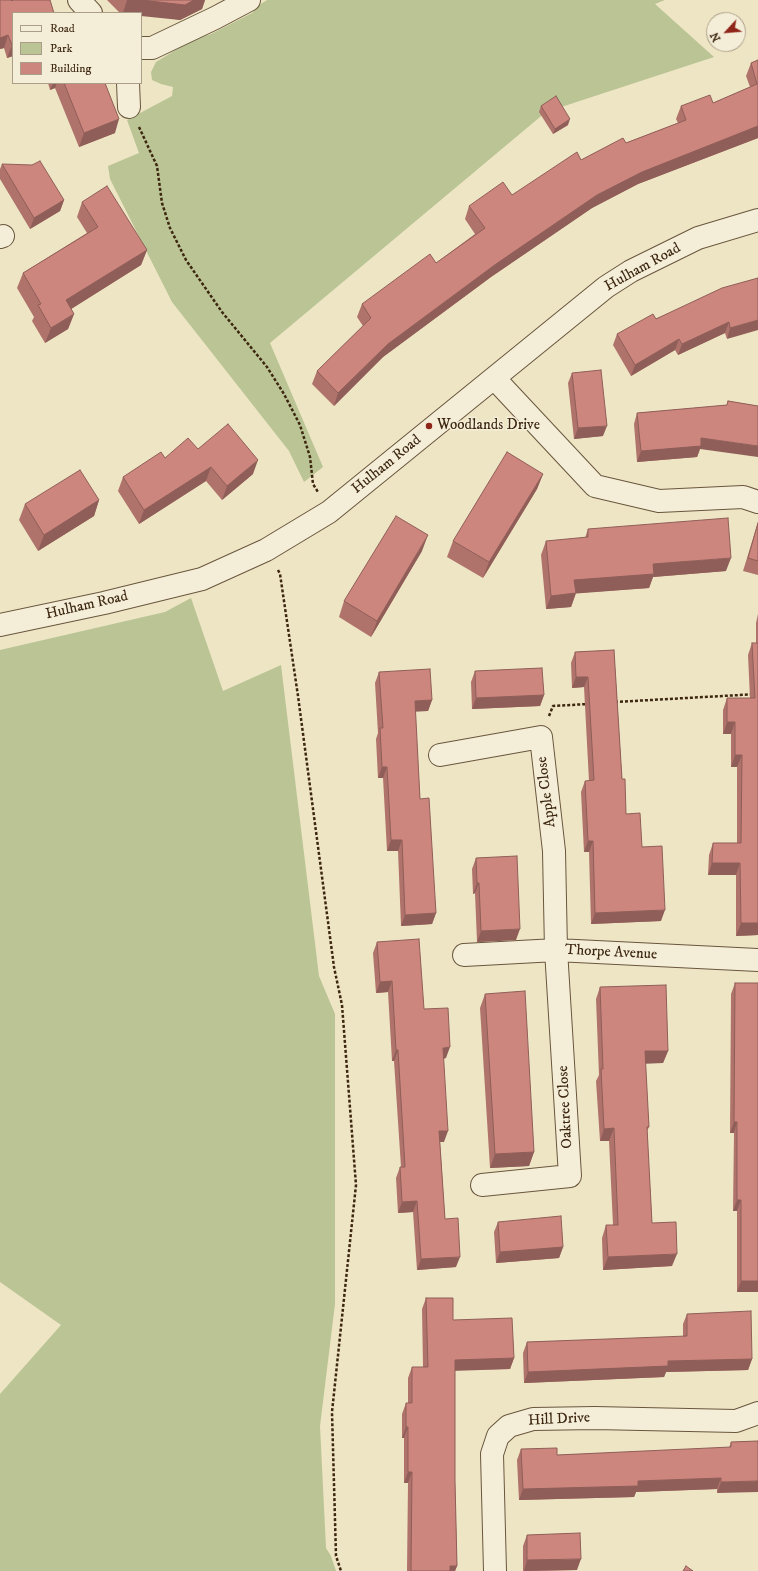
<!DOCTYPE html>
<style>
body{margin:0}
#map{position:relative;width:758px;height:1571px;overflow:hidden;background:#eee5c4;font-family:"IM FELL DW Pica",serif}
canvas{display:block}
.legend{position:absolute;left:12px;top:12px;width:130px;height:72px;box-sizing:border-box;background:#f4eed9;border:1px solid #ab9e89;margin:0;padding:5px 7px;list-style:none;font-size:12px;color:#3d2710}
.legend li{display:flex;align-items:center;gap:8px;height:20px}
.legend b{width:20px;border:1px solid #ab9e89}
.north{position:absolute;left:706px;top:12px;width:40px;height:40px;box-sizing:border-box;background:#f4eed9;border:1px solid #ab9e89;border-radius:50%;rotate:244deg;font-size:11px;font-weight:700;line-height:16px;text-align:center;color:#3d2710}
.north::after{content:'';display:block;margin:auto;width:14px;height:18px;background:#8f2418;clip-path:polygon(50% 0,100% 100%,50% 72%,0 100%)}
</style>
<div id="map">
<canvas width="758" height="1571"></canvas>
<ul class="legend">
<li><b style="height:5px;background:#f4eed9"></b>Road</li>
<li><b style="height:11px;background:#bac494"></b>Park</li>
<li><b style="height:11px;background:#cc867e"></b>Building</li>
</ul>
<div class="north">N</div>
</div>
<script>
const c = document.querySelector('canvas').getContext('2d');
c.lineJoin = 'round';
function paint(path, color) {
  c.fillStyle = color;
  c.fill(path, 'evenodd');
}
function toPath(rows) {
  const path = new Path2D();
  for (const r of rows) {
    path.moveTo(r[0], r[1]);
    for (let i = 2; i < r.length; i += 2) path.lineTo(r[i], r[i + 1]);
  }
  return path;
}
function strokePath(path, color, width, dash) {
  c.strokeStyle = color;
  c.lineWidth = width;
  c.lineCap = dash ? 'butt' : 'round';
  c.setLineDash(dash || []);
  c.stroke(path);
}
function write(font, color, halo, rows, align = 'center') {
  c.font = font + ' "IM FELL DW Pica",serif';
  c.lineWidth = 3;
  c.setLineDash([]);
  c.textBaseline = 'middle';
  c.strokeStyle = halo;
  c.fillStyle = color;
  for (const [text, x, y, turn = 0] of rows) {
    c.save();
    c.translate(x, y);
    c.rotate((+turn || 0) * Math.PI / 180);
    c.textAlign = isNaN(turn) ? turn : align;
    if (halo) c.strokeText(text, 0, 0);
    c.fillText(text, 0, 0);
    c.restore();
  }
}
paint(toPath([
 [267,0,665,0,655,4,714,57,546,112,270,343,323,467,304,482,289,451,172,302,110,179,108,166,139,153,127,120,172,96,173,87,161,84,152,80,151,72,156,62,192,40,211,34,252,13,259,5],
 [191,598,223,691,281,665,319,976,335,1014,335,1304,320,1426,326,1548,331,1556,336,1571,0,1571,0,1394,61,1325,0,1282,0,650,165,612]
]), '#bac494');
const minor = toPath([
 [79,0,91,13],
 [141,48,152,48,215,18,249,0],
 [128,83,129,107],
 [0,237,3,236],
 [494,378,595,486,659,501,743,497,758,502],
 [0,625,104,603,202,579,266,550,329,512,606,287,631,271,698,238,758,220],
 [440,755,541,737,554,851,556,950,570,1176,482,1185],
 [464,955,556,950,758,960],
 [495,1571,492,1454,498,1436,509,1426,533,1419,595,1418,736,1421,758,1413]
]);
strokePath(minor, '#69563d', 24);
strokePath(toPath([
 [139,127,157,166,162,203,170,228,186,260,222,312,267,367,284,394,300,425,310,457,313,484,318,492],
 [278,570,280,574,298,696,334,967,342,1005,356,1185,332,1412,336,1556,341,1571],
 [615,702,758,694],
 [549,716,553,706,588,704]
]), '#3d2710', 2.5, [3, 2]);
strokePath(minor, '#f4eed9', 22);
paint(toPath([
 [0,0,12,1,13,56,7,58,4,48,0,49],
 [107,0,205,0,202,9,180,20,141,13,120,13],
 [758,60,758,138,638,184,592,208,491,277,383,357,334,406,312,384,317,371,363,326,357,317,362,304,436,263,475,234,465,219,469,206,512,195,581,160,678,123,676,119,681,106,713,103,750,87,746,76,751,63],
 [48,83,105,83,115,133,79,147,55,88,50,90],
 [541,106,568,125,553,134,539,112],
 [2,164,64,200,60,211,30,229,0,179,0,169],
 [82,202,147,250,141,265,71,309,74,314,68,329,45,343,32,321,34,317,17,288,23,273,87,233,77,217],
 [758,278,727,339,725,333,678,355,675,350,631,376,613,345,617,334],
 [572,373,603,436,574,439,568,383],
 [728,401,758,406,700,449,697,457,637,462,634,424,637,413,727,405],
 [198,449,253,474,222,500,206,481,139,524,118,491,123,477,165,458],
 [543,474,537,489,483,578,447,557,453,541],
 [99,500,94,516,38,551,19,520,25,504],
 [758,522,758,575,743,571,755,532],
 [588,529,726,571,653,577,649,588,576,593,571,607,546,609,541,555,546,541,585,538],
 [422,551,371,637,339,617,344,601],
 [758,614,758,935,736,936,736,875,708,875,709,855,713,843,737,843,737,767,731,767,731,734,723,734,723,710,727,698,750,698,748,655,752,643,756,643,756,623],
 [614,650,622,779,626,814,642,847,661,921,591,924,589,852,584,852,581,792,585,781,589,781,584,687,572,688,571,663,575,652],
 [475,671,544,695,540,706,472,709,471,682],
 [379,672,432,700,428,711,415,711,420,799,436,913,432,924,401,926,398,851,387,851,383,778,378,778,376,739,378,733,375,683],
 [476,858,516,940,477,942,475,893,473,894,472,869],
 [377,942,424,1009,446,1058,443,1059,444,1142,440,1142,445,1219,456,1267,417,1270,413,1212,398,1213,396,1178,400,1167,401,1167,394,1061,392,1061,388,992,376,993,373,953],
 [735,983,758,983,758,1292,737,1292,737,1211,733,1211,734,1133,730,1133,731,994],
 [600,987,668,1051,663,1063,645,1063,649,1127,647,1131,652,1223,672,1266,603,1270,602,1238,606,1225,613,1225,609,1141,600,1141,596,1081,599,1075,596,999],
 [485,994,534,1152,529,1166,490,1168,480,1008],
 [498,1222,563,1247,559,1258,496,1263,494,1232],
 [426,1298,453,1320,514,1358,510,1369,455,1370,455,1481,457,1566,455,1571,407,1571,408,1483,404,1483,404,1438,402,1438,402,1414,406,1403,408,1403,408,1378,412,1367,423,1367,422,1309],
 [687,1314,752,1359,748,1370,666,1372,664,1377,524,1383,523,1353,527,1342,683,1337,683,1324],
 [758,1441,717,1493,717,1489,636,1492,634,1497,519,1500,517,1460,521,1449,557,1455,729,1448,731,1442],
 [527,1535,577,1570,523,1571,523,1546]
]), '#af736c');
paint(toPath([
 [127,0,205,0,202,9,180,20,141,16,141,13,123,13],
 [8,35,4,48,0,49,0,38],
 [12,45,13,45,13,56,7,58],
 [53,83,57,83,55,88,50,90],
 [119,119,115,133,79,147,84,133],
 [570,119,568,125,553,134,555,129],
 [758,126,758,138,638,184,592,208,491,277,383,357,334,406,338,393,388,344,496,264,597,195,642,172],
 [64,200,60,211,30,229,34,218],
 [147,250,141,265,60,316,66,300],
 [74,314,68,329,45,343,51,328],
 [758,320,758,330,727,339,730,328],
 [729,322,725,333,678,355,682,344],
 [679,339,675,350,631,376,635,365],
 [607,426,603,436,574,439,578,428],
 [701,438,758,446,758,457,700,449,697,457,637,462,641,451],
 [258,460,253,474,222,500,227,486],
 [211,467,206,481,139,524,144,510],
 [543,474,537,489,483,578,489,562],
 [99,500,94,516,38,551,44,535],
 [428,535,422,551,371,637,377,621],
 [731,558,726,571,653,577,649,588,570,594,574,580,653,564],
 [576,593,571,607,546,609,551,596],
 [576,677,588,677,584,687,572,688],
 [544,695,540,706,472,709,476,698],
 [432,700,428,711,411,712,415,701],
 [727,722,735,722,731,734,723,734],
 [735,755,742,755,737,767,731,767],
 [382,767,387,767,383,778,378,778],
 [391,840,402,840,398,851,387,851],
 [588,841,593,841,589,852,584,852],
 [712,863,740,863,736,875,708,875],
 [477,883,479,883,475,893,473,894],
 [665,910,661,921,591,924,595,913],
 [436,913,432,924,401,926,405,915],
 [741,923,758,923,758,935,736,936],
 [520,929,516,940,477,942,481,931],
 [392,981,388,992,376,993,380,982],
 [450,1047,446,1058,439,1059,443,1048],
 [396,1050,398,1050,394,1061,392,1061],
 [645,1051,668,1051,663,1063,640,1064],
 [734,1122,737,1122,734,1133,730,1133],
 [614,1128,609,1141,600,1141,604,1129],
 [439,1131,448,1131,444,1142,435,1142],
 [534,1152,529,1166,490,1168,495,1154],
 [737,1200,741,1200,737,1211,733,1211],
 [417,1201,413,1212,398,1213,402,1202],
 [563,1247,559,1258,496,1263,500,1252],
 [677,1254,672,1266,603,1270,608,1257],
 [460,1257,456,1267,417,1270,421,1259],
 [741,1281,758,1281,758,1292,737,1292],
 [514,1358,510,1369,451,1371,455,1360],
 [752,1359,748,1370,666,1372,664,1377,524,1383,528,1372,668,1361],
 [406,1427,408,1427,404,1438,402,1438],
 [408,1472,412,1472,408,1483,404,1483],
 [721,1478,717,1489,636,1492,634,1497,519,1500,523,1489,638,1481],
 [758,1481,758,1492,717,1493,721,1482],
 [581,1559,577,1570,524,1571,527,1560],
 [450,1566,457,1566,455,1571,448,1571]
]), '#8f5e58');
const building = toPath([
 [0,0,11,0,12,1,13,0,50,0,54,13,13,13,13,45,12,45,8,35,0,38,0,0],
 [141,0,194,0,185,5,141,0],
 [758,60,758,126,642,172,597,195,496,264,388,344,338,393,317,371,371,318,362,304,430,254,436,263,485,228,469,206,503,182,512,195,577,152,581,160,623,138,626,143,686,120,681,106,710,95,713,103,757,84,751,63,758,60],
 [64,83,105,83,119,119,84,133,64,83],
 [556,96,570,119,555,129,541,106,556,96],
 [40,161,64,200,34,218,2,164,32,165,40,161],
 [107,186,147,250,66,300,74,314,51,328,38,305,41,304,23,273,98,227,82,202,107,186],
 [758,278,758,320,730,328,729,322,682,344,679,339,635,365,617,334,653,314,656,319,722,288,758,278],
 [601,370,607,426,578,428,572,373,601,370],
 [728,401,758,406,758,446,701,438,701,446,641,451,637,413,727,405,728,401],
 [228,424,258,460,227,486,211,467,144,510,123,477,161,452,165,458,188,438,198,449,228,424],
 [507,452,543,474,489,562,453,541,507,452],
 [80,470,99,500,44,535,25,504,80,470],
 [396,516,428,535,377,621,344,601,396,516],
 [728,518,731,558,653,564,654,574,574,580,576,593,551,596,546,541,588,537,588,529,728,518],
 [758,523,758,561,748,558,758,523],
 [752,643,758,643,758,923,741,923,740,863,712,863,713,843,741,843,742,755,735,755,735,722,727,722,727,698,755,698,752,643],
 [614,650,622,779,625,779,626,814,640,813,642,847,662,846,665,910,595,913,593,841,588,841,585,781,594,780,588,677,576,677,575,652,614,650],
 [542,668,544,695,476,698,475,671,542,668],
 [430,669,432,700,415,701,420,799,429,798,436,913,405,915,402,840,391,840,387,767,382,767,380,728,383,728,379,672,430,669],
 [517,856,520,929,481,931,479,883,477,883,476,858,517,856],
 [419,939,424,1009,448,1008,450,1047,443,1048,448,1131,439,1131,445,1219,458,1218,460,1257,421,1259,417,1201,402,1202,400,1167,405,1167,398,1050,396,1050,392,981,380,982,377,942,419,939],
 [735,983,758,983,758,1281,741,1281,741,1200,737,1200,737,1122,734,1122,735,983],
 [666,985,668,1051,645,1051,649,1127,647,1127,652,1223,676,1222,677,1254,608,1257,606,1225,618,1225,614,1128,604,1129,601,1069,603,1069,600,987,666,985],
 [525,991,534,1152,495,1154,485,994,525,991],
 [561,1216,563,1247,500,1252,498,1222,561,1216],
 [426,1298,453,1298,453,1320,512,1318,514,1358,455,1360,455,1481,457,1566,450,1566,450,1571,411,1571,412,1472,408,1472,408,1427,406,1427,406,1403,412,1403,412,1367,428,1367,426,1298],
 [751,1311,752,1359,668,1361,668,1366,528,1372,527,1342,687,1336,687,1314,751,1311],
 [758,1441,758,1481,721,1482,721,1478,638,1481,638,1486,523,1489,521,1449,557,1448,557,1455,731,1447,731,1442,758,1441],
 [580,1533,581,1559,527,1560,527,1535,580,1533],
 [686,1566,693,1571,683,1571,686,1566]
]);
paint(building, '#cc867e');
strokePath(building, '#8f5e58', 1);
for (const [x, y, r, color] of [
 [429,426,4,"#8f2418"]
]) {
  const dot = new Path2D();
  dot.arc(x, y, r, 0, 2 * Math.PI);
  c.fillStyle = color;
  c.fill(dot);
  strokePath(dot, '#f4eed9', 1.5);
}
write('15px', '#3d2710', '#f4eed9', [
 ["Hulham Road",643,268,-29],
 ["Hulham Road",387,465,-39],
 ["Hulham Road",87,606,-13],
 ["Apple Close",547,792,-97],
 ["Thorpe Avenue",611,953,3],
 ["Oaktree Close",566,1107,-93],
 ["Hill Drive",559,1420,-3]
]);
write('15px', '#3d2710', '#f4eed9', [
 ["Woodlands Drive",437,426]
], 'left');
</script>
